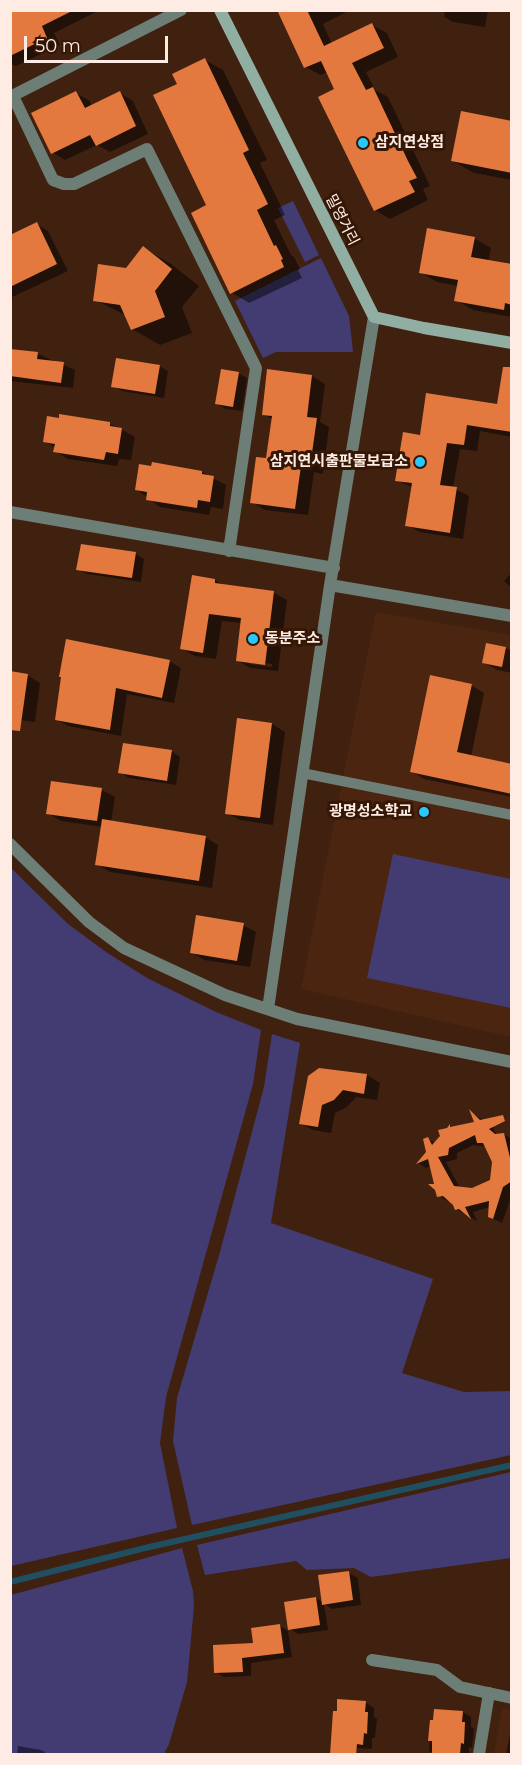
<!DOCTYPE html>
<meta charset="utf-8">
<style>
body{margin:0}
#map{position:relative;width:522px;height:1765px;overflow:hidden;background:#402110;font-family:Montserrat,sans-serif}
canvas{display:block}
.frame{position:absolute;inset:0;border:12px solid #feece4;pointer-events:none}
.scale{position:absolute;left:24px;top:36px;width:144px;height:27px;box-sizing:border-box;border:3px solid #feece4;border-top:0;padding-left:8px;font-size:18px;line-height:21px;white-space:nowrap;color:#feece4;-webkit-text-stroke:4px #351706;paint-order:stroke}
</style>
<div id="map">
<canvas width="522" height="1765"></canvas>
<div class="frame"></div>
<div class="scale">50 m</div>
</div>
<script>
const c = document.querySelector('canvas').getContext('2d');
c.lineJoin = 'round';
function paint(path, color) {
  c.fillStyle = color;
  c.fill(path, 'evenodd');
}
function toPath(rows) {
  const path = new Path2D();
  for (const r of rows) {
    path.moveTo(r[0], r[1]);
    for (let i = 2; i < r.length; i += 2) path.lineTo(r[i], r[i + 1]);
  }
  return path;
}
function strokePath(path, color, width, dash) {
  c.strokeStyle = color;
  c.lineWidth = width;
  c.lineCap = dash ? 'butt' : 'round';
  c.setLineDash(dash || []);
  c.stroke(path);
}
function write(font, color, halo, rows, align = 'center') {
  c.font = font + ' Montserrat,"Noto Sans KR",sans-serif';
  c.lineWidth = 6;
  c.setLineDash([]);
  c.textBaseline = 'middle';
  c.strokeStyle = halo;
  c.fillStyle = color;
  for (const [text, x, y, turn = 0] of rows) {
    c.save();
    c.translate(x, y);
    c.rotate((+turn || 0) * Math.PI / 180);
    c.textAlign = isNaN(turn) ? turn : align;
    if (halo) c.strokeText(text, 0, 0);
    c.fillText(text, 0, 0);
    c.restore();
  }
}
paint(toPath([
 [376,612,511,635,511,1037,301,989],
 [502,1708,511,1710,511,1754,494,1754]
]), '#4b2510');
paint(toPath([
 [293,201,319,255,305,262,278,208],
 [321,258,349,316,353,352,276,352,263,358,235,301],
 [393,854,511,879,511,1008,367,978],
 [11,868,68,924,106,952,147,978,216,1012,261,1030,253,1084,166,1397,160,1443,177,1528,11,1566],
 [272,1034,300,1043,271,1223,433,1279,402,1373,464,1392,511,1391,511,1455,192,1525,173,1441,177,1398,220,1252,264,1087],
 [511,1472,511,1558,371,1577,354,1568,307,1570,296,1561,205,1575,197,1545],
 [182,1548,193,1591,194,1606,187,1682,169,1744,164,1754,11,1754,11,1595]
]), '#433c73');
paint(toPath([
 [10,10,100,10,54,33,60,45,16,66,10,64],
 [279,10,350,10,323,24,332,44,372,25,387,33,398,57,366,72,375,90,388,97,430,186,423,189,428,200,390,219,375,210,336,90,328,72,320,75,306,67],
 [445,10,488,10,485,27,453,22,444,17],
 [205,60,223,70,267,160,260,163,285,215,274,220,291,255,294,257,300,269,298,270,302,278,249,303,231,292,179,85],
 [76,93,90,101,92,106,120,93,133,101,148,134,110,152,97,145,65,160,52,152],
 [512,122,512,180,474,173,453,161],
 [37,224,48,231,68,271,10,298,10,236],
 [474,238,491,248,488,262,512,266,512,317,473,310,456,300,458,286,437,282,420,272],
 [143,248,171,264,199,286,182,307,192,333,160,345,132,329,127,316,95,300,126,270],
 [10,351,38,354,75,370,73,388,10,381],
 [159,366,168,371,164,398,122,391,113,386],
 [238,373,247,378,242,411,226,409,217,404],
 [312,376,325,384,320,422,329,427,323,474,314,472,308,515,265,510,252,502,267,460,272,419,263,414],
 [512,388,512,437,480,431,477,451,460,449,453,488,469,496,463,539,420,532,407,525,413,488,397,480,421,436,498,405],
 [60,420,110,424,121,429,135,437,131,460,119,459,117,466,68,459,55,451,56,448,44,441],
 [202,472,226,485,223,509,211,507,209,515,160,507,136,489],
 [136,554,144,559,141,582,87,574,78,569],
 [512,572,512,588,504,581],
 [215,580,225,586,274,593,287,600,278,671,250,668,237,660,242,623,222,621,216,659,195,656,181,648],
 [249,661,272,664,272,667,249,664],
 [506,648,512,651,512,673,497,670,484,663],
 [169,661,181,668,174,703,127,694,121,736,68,726,56,719,62,677],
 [27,675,40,683,35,722,10,719],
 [471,685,484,693,471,757,512,765,512,797,424,779,411,771],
 [272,724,285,732,273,825,240,820,227,813],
 [171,751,180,757,176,785,129,778,120,772],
 [53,782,102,790,115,797,111,822,205,837,218,845,212,888,110,872,97,864,103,827,61,821,48,813],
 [243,925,256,932,250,967,204,960,191,952],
 [326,1069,367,1075,380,1083,377,1100,356,1097,347,1107,335,1113,331,1133,313,1130,300,1123],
 [472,1113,493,1126,494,1131,498,1135,503,1134,512,1139,512,1194,502,1223,489,1217,490,1207,473,1212,477,1221,456,1209,451,1201,447,1201,439,1196,431,1166,426,1168,418,1163,428,1152,428,1139,435,1143,451,1126,454,1128,476,1123],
 [473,1145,487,1147,493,1161,492,1181,472,1189,460,1188,446,1162,457,1159,457,1153],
 [349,1573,358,1578,361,1605,332,1609,324,1604,328,1630,298,1634,290,1629,316,1598,324,1603],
 [280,1626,288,1631,292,1657,251,1663,251,1676,224,1677,215,1672],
 [366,1703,374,1708,374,1717,377,1719,375,1738,372,1738,372,1749,341,1747],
 [463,1712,471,1717,471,1727,474,1729,472,1748,469,1747,469,1754,434,1754,429,1751,431,1722],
 [511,1729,512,1754,506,1754],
 [18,1746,41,1750,45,1752,45,1754,17,1754]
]), '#0007');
strokePath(toPath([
 [10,1582,145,1548,512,1465]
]), '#204f62', 6);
paint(toPath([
 [10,10,74,10,42,26,47,38,10,56],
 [277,10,307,10,324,46,372,23,384,48,352,63,366,90,373,87,408,161,417,178,409,181,415,192,374,211,318,97,334,89,321,61,304,68],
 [205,58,249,150,243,153,268,204,257,210,274,246,276,245,283,259,281,260,284,267,230,294,191,213,206,205,153,95,177,84,172,74],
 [76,91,85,108,120,91,136,126,96,146,90,135,51,154,31,113],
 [461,111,512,121,512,173,451,161],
 [37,222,57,264,10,287,10,235],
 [427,228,475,237,471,257,512,264,512,305,505,303,504,310,454,301,458,280,419,273],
 [143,246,172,269,155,291,165,317,131,330,120,305,93,301,98,264,126,268],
 [10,349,38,352,37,359,64,362,61,383,10,376],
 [116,358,160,365,155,394,111,387],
 [503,367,512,367,512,432,467,425,464,445,447,443,440,485,457,487,450,533,405,526,412,483,395,481,403,432,420,435,426,393,497,404],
 [221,369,239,372,233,407,215,404],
 [267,369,312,375,307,417,317,418,310,467,301,466,295,509,250,503,256,457,266,458,272,416,262,415],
 [59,414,110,422,110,426,122,428,118,454,106,452,104,460,53,452,55,444,43,442,47,416,59,418],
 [152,462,202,471,202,474,214,476,210,502,198,500,197,508,146,500,147,492,135,490,139,464,151,466],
 [81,544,136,552,132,578,76,570],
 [192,575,215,579,215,583,274,591,265,665,236,661,241,618,209,614,203,653,180,649],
 [66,639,170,660,162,698,116,688,110,730,55,720,61,677,59,677],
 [486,643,506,647,502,667,482,663],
 [10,671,28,674,20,731,10,730],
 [430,675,472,684,457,752,512,764,512,794,410,772],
 [237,718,272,723,260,818,225,814],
 [123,743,172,750,167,781,118,773],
 [51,781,102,788,97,821,46,814],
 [102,819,206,836,199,881,95,865],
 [196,915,244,923,237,961,190,953],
 [319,1068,367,1074,364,1094,343,1090,334,1100,322,1105,318,1127,299,1124,308,1076],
 [469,1109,480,1120,503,1115,505,1121,489,1129,495,1134,504,1133,512,1166,512,1181,503,1187,493,1219,488,1217,489,1201,465,1207,471,1219,459,1209,455,1210,453,1205,443,1196,437,1197,435,1190,428,1184,434,1184,428,1159,416,1164,426,1152,423,1139,428,1137,432,1145,440,1136,438,1130,447,1128,450,1124,450,1127,474,1122],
 [475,1135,477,1143,483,1143,492,1162,490,1180,472,1188,454,1186,438,1157,448,1155,449,1148],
 [349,1571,353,1600,322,1605,318,1575],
 [316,1597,320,1625,288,1630,284,1602],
 [280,1624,284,1653,242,1658,243,1672,214,1673,213,1645,253,1643,251,1628],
 [337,1699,366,1701,365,1712,368,1712,367,1734,364,1733,363,1745,357,1744,356,1755,330,1755,333,1711,337,1711],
 [434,1709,463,1711,462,1722,465,1722,464,1744,461,1743,460,1754,432,1753,432,1741,428,1741,430,1720,433,1720]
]), '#e3793e');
strokePath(toPath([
 [302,773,512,815]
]), '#6c7e76', 10);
strokePath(toPath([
 [13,96,53,180,64,184,74,184,147,149,256,368,229,551],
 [10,512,334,568],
 [330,585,512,616],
 [10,844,89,922,124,948,225,995,297,1019,512,1062],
 [268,1009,330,585,374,317],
 [372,1660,437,1670,460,1687,512,1698],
 [479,1754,489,1693]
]), '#6c7e76', 12);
strokePath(toPath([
 [10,97,181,10]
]), '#6c7e76', 12);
strokePath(toPath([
 [220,10,374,317,424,328,512,343]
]), '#90aea2', 12);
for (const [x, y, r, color] of [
 [363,143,6,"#29c8ff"],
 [420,462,6,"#29c8ff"],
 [253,639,6,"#29c8ff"],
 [424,812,6,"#29c8ff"]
]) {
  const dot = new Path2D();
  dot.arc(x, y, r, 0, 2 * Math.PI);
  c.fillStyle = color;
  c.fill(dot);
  strokePath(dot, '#351706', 2);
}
write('bold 15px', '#feece4', '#351706', [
 ["삼지연상점",375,143],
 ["삼지연시출판물보급소",408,462,"right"],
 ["동분주소",265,639],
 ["광명성소학교",412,812,"right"]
], 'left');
write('15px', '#feece4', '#351706', [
 ["밀영거리",342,220,63]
]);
</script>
